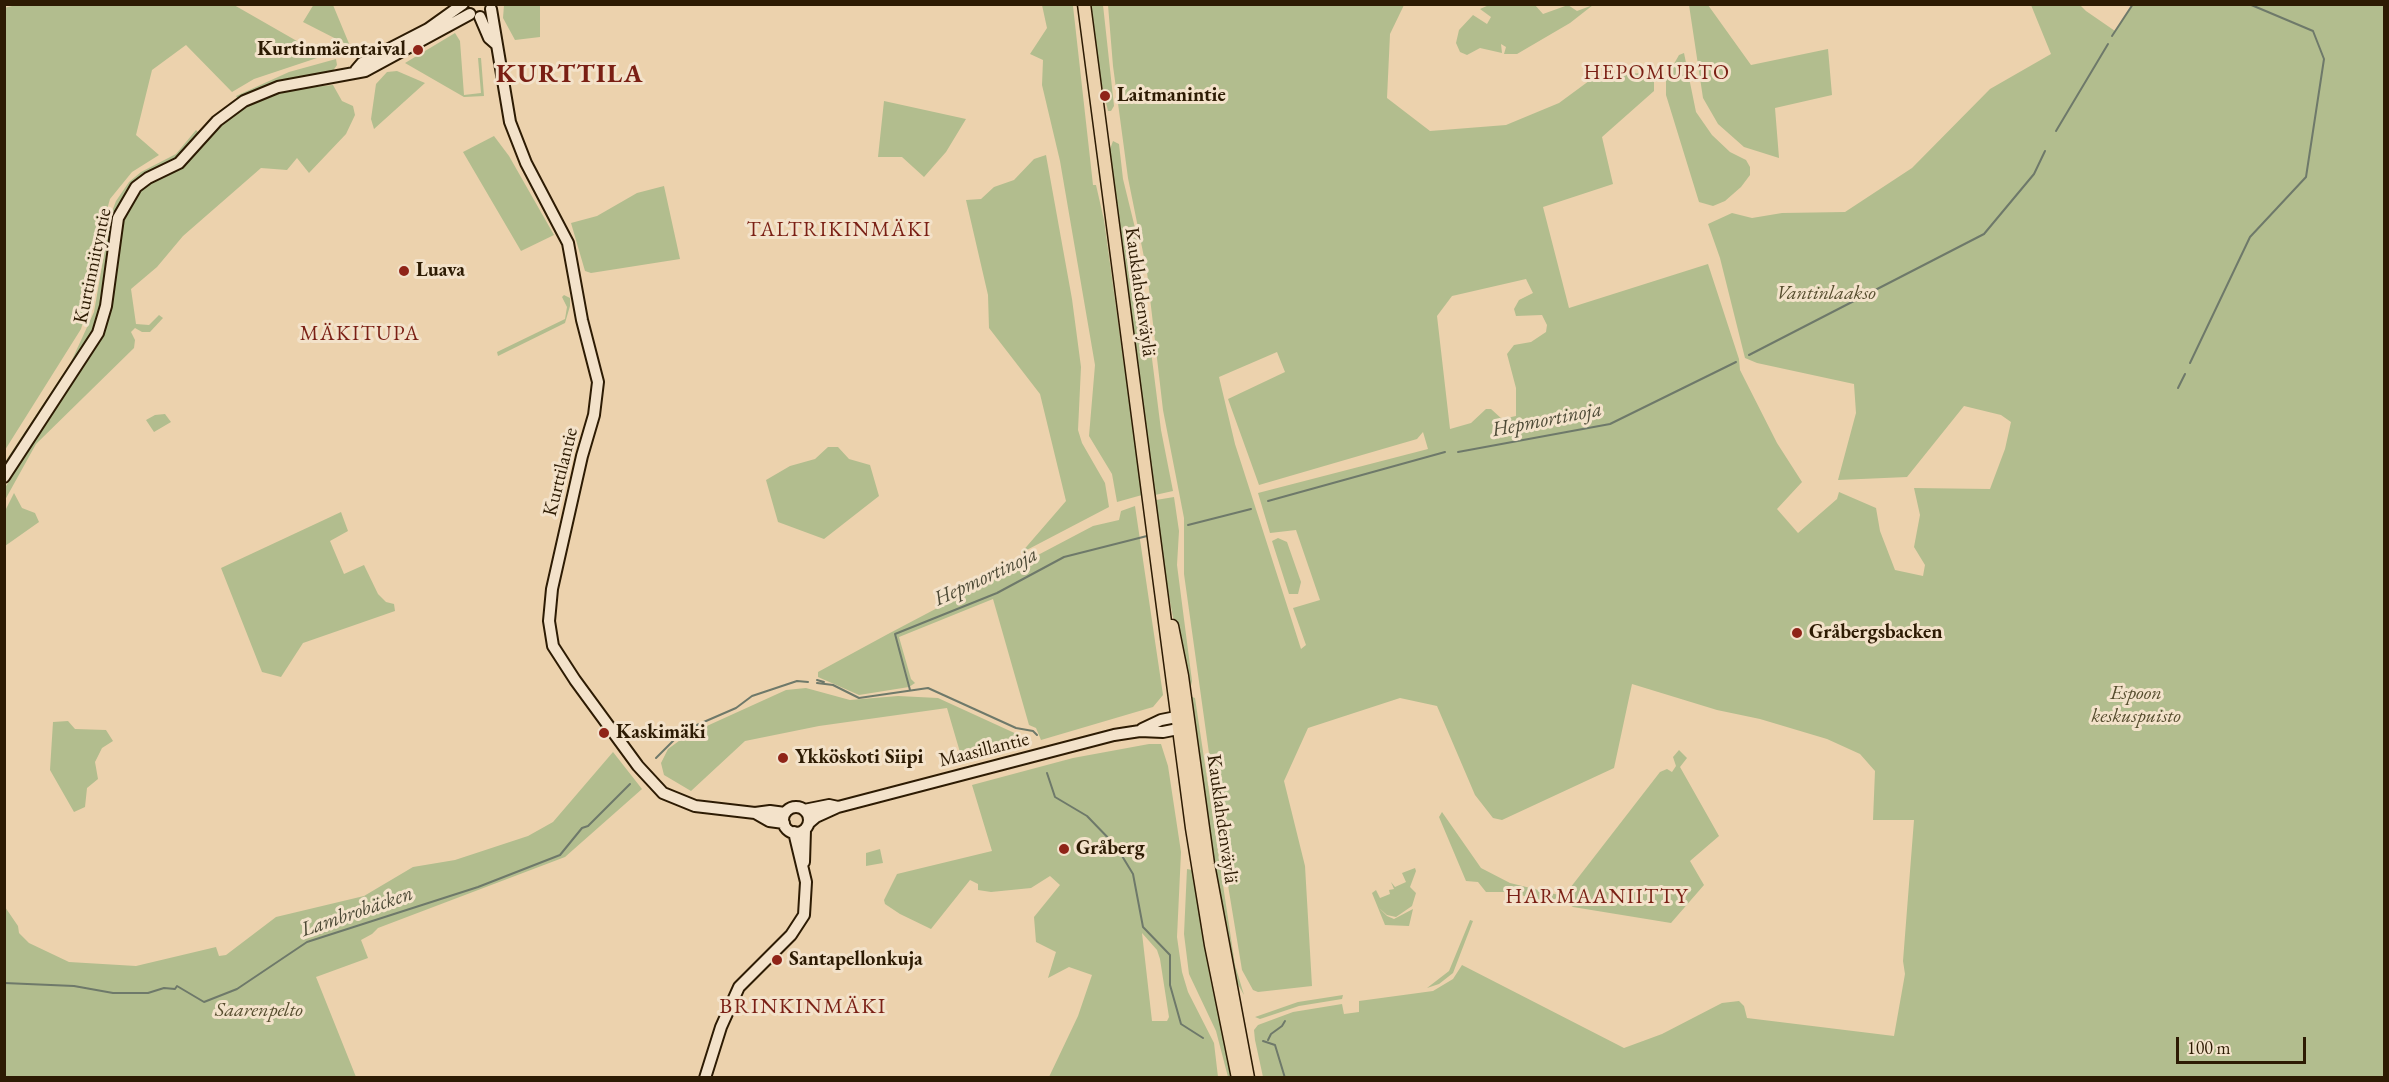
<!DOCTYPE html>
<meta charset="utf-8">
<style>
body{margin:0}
#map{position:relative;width:2389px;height:1082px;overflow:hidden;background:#ecd2ad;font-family:"EB Garamond",serif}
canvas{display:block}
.frame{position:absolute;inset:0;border:6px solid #2d1b03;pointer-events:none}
.scale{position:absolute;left:2176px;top:1037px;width:130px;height:27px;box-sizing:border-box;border:3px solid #2d1b03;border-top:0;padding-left:8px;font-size:18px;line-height:21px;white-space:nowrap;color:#2d1b03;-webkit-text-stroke:4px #f3e2ca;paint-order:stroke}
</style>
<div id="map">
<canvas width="2389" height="1082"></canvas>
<div class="frame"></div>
<div class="scale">100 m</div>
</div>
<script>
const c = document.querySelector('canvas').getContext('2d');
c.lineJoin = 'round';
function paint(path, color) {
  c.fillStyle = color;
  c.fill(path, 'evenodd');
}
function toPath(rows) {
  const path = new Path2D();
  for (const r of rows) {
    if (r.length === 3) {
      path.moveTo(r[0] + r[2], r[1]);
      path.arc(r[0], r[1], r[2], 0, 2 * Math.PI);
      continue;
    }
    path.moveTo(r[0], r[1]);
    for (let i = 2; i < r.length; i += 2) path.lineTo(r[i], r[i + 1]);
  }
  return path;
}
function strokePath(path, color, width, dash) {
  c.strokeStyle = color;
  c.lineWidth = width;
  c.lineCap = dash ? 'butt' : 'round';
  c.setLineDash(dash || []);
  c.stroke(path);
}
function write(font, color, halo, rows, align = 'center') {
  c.font = font + ' "EB Garamond",serif';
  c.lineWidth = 6;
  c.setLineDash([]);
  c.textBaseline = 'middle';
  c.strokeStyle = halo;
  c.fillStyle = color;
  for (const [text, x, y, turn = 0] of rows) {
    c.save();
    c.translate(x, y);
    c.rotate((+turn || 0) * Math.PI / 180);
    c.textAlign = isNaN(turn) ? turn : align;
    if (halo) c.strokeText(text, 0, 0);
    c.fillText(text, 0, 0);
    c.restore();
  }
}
paint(toPath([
 [20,4,234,5,323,56,254,79,232,92,186,45,152,70,136,135,159,155,132,172,110,199,102,227,96,280,81,329,5,450,4,8],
 [314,4,333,5,350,46,303,22],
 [504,5,540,5,540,37,515,40,503,18],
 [1042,5,1073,6,1093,185,1096,185,1104,220,1142,495,1117,502,1112,474,1089,436,1095,365,1060,161,1042,85,1043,60,1030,54,1047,28],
 [1090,5,1103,5,1114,106,1111,111,1108,111,1097,65],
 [1108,5,1404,5,1390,34,1387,98,1430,131,1506,125,1559,103,1593,78,1649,72,1654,79,1654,91,1602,137,1613,184,1543,207,1569,308,1708,264,1739,359,1740,370,1777,443,1802,482,1777,509,1798,533,1837,499,1839,492,1876,508,1880,531,1895,570,1923,576,1925,565,1914,547,1920,515,1914,488,1990,489,2005,449,2011,422,2001,415,1964,406,1907,477,1838,480,1856,413,1854,384,1757,363,1745,358,1720,258,1708,224,1732,213,1752,218,1782,213,1845,212,1912,168,1990,89,2051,54,2031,5,2080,5,2086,11,2115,31,2133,5,2384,5,2384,1077,1263,1077,1255,1040,1254,1030,1258,1025,1293,1012,1342,1004,1344,1014,1359,1012,1359,1001,1433,991,1453,979,1462,965,1624,1048,1662,1034,1722,1003,1739,1001,1744,1006,1747,1018,1894,1036,1905,974,1903,961,1914,820,1873,820,1875,771,1860,754,1827,739,1760,719,1717,710,1632,684,1614,768,1502,820,1493,818,1475,795,1437,706,1400,698,1308,728,1284,781,1305,866,1312,986,1258,992,1253,990,1242,970,1224,861,1184,574,1184,518,1163,410,1147,272,1128,178,1113,66],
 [1526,279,1533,293,1519,300,1514,309,1516,316,1542,315,1547,325,1546,332,1531,342,1514,345,1507,354,1516,388,1516,416,1502,419,1491,409,1486,409,1471,423,1450,429,1437,316,1452,296],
 [1277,352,1285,372,1228,399,1259,485,1417,439,1423,432,1428,449,1258,493,1270,533,1296,530,1320,600,1293,608,1306,645,1301,649,1235,444,1219,377],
 [1489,5,1535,5,1543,14,1568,5,1577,11,1593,5,1570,23,1517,54,1504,54,1506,47,1501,44,1502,53,1480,48,1467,55,1460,52,1456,43,1459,30,1473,15,1487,24,1491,17,1480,9],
 [1689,5,1708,5,1751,65,1828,49,1832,95,1775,108,1779,158,1744,147,1718,124,1703,98],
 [455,33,460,41,464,95,481,93,478,58,481,58,484,96,464,97,405,63],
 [1684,53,1696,112,1712,135,1730,152,1746,160,1750,167,1750,175,1741,187,1725,201,1713,206,1699,202,1666,95,1666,78,1679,55],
 [336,59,337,65,332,72,278,82,238,99,236,96,289,72],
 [397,71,425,83,374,129,371,119,376,84,387,72],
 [333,85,342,101,353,106,355,115,346,134,309,173,297,158,287,170,261,168,183,236,157,267,131,289,136,324,149,325,159,315,163,318,150,332,142,332,135,328,131,332,135,340,134,348,36,444,5,500,5,488,18,464,104,331,113,300,123,218,135,196,144,185,178,169,193,156,220,123,249,103,282,90],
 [884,101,966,119,946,152,924,177,902,157,878,157],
 [196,130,199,133,176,159,143,175,132,185,120,203,115,214,99,322,5,469,5,462,71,362,94,312,111,214,116,201,129,182,141,172,176,154],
 [494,136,509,156,554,235,521,251,463,152],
 [1113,141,1119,144,1123,179,1136,232,1161,430,1173,491,1155,495,1109,152],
 [1046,155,1072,299,1081,367,1078,430,1082,443,1105,483,1109,507,1021,553,1066,501,1040,394,989,328,988,295,966,200,981,199,994,187,1014,180,1034,159],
 [664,186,680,259,591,273,585,271,571,223,597,216,637,193],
 [564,295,570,298,570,306,565,323,498,356,497,352,565,319,567,307,562,297],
 [165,414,171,422,154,432,146,420,155,415],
 [828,447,838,447,849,459,870,465,879,496,824,539,778,522,766,480,790,466,815,459],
 [14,493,22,508,35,513,39,522,5,546,5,511],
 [1174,497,1179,531,1177,565,1192,681,1190,690,1187,690,1167,586,1156,500],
 [1135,506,1163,695,1153,707,1041,740,1036,728,1029,725,993,599,899,637,911,679,915,683,909,687,859,695,818,677,818,672,888,634,1093,526,1119,520,1121,511],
 [341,512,348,531,330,541,344,574,364,565,378,594,386,602,394,604,395,611,303,643,281,677,262,672,221,568],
 [1278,538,1287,542,1301,582,1298,594,1289,594,1272,541],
 [806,688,850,700,898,696,938,698,1032,741,962,759,947,708,819,726,745,741,691,791,664,775,661,763,668,749,687,735,786,690],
 [1189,696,1195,698,1235,965,1244,995,1231,972],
 [68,721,75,729,106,730,113,741,102,748,95,762,98,779,87,788,85,807,74,812,50,770,53,722],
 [1149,744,1161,744,1168,766,1181,852,1177,937,1182,972,1188,992,1214,1043,1218,1077,1049,1077,1078,1016,1092,975,1069,967,1048,978,1056,952,1036,942,1034,917,1060,885,1050,876,1031,888,991,892,978,890,978,884,970,880,931,929,900,914,885,904,884,900,897,874,992,851,972,785,1073,758],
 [1142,933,1157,950,1160,959,1169,1017,1167,1021,1152,1021],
 [1679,750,1687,758,1680,767,1719,836,1690,861,1704,885,1671,923,1573,907,1567,903,1567,892,1660,772,1667,769,1672,772,1676,766,1673,757],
 [613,752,642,789,565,857,378,928,372,934,361,940,368,958,316,977,356,1077,5,1077,5,907,18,926,19,933,29,943,69,962,136,966,216,947,219,956,226,955,276,917,364,896,413,867,455,860,528,836,553,822],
 [1442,812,1481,868,1510,883,1559,895,1557,898,1549,902,1508,892,1486,892,1478,882,1466,881,1439,817],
 [880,849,883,863,866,866,866,853],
 [1415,868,1416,871,1410,887,1416,893,1412,906,1396,917,1387,915,1379,908,1387,916,1394,919,1413,909,1409,926,1385,925,1372,893,1376,890,1380,898,1390,894,1389,890,1394,889,1391,882,1395,887,1406,882,1402,873],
 [1187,869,1192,870,1210,978,1233,1077,1228,1077,1216,1031,1189,974,1184,934],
 [1470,920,1473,921,1453,973,1439,984,1427,988,1449,971],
 [1343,995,1342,999,1299,1006,1260,1019,1255,1017,1298,1002]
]), '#b2bd8e');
strokePath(toPath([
 [2112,36,2133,4],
 [2056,131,2108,44],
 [1749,355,1984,234,2034,174,2045,151],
 [2190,363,2250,237,2306,177,2324,59,2313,31,2249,4],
 [2178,388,2185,374],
 [1458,452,1610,424,1736,362],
 [1268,501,1445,452],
 [1188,525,1251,509],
 [817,680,824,682],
 [817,683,833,685,859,698,928,688,1016,728,1033,731,1037,735],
 [910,690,895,634,997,593,1064,557,1147,536],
 [656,758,683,731,736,708,752,696,797,681,808,682],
 [1047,773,1055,797,1087,816,1116,846,1133,874,1143,927,1170,955,1170,985,1181,1024,1203,1038],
 [4,983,74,986,113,993,148,993,164,988,175,989,177,986,204,1002,237,989,307,942,478,887,560,855,582,828,588,826,630,784],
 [1268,1040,1271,1034,1282,1026,1285,1021],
 [1263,1041,1275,1045,1285,1078]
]), '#6e796a', 2);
const secondary = toPath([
 [491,9,510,122,526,163,568,243,582,320,598,382,594,415,582,456,552,589,549,621,553,646,575,680,638,766,663,793,695,806,755,813,770,811,785,813],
 [480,17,489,38,497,45],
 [356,70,362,63,428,29,463,4],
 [4,477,98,333,106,306,118,218,136,187,148,178,179,163,217,121,244,101,278,87,365,71,470,14],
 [1142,729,1161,720,1176,717,1184,720],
 [796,820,13],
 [804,810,829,805,838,807],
 [755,813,769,821,784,823],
 [809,823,816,817,838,807,1114,735,1140,731,1163,732,1178,729,1185,724],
 [804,862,805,830],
 [705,1078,721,1027,739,987,791,935,804,915,806,882,794,832]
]);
const primary = toPath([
 [1084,4,1192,828,1211,945,1238,1078],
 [1172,626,1182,676,1208,864,1248,1078]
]);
strokePath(secondary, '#2d1b03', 14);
strokePath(primary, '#2d1b03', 15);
strokePath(secondary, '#f3e2ca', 10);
strokePath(primary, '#ecd2ad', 12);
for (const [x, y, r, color] of [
 [418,50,6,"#8f2418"],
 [1105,96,6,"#8f2418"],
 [404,271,6,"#8f2418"],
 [1797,633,6,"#8f2418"],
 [604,733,6,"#8f2418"],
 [783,758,6,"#8f2418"],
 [1064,849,6,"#8f2418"],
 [777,960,6,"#8f2418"]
]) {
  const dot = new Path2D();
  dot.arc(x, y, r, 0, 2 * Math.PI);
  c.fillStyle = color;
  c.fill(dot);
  strokePath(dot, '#f3e2ca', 2);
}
write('bold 20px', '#2d1b03', '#f3e2ca', [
 ["Kurtinmäentaival",406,50,"right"],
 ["Laitmanintie",1117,96],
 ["Luava",416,271],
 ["Gråbergsbacken",1809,633],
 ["Kaskimäki",616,733],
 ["Ykköskoti Siipi",795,758],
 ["Gråberg",1076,849],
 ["Santapellonkuja",789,960]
], 'left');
write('20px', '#2d1b03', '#f3e2ca', [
 ["Kurtinniityntie",93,266,-78],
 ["Kauklahdenväylä",1140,292,82],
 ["Kurttilantie",561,472,-76],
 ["Maasillantie",984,750,-14],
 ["Kauklahdenväylä",1222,819,82]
]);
write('italic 20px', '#554c2d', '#f3e2ca', [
 ["Vantinlaakso",1826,294],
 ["Espoon",2136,694],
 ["keskuspuisto",2136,717],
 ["Saarenpelto",259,1011]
]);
c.letterSpacing = '1.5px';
write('21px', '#7a1f14', '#f3e2ca', [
 ["HEPOMURTO",1657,73],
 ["TALTRIKINMÄKI",839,230],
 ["MÄKITUPA",360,334],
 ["HARMAANIITTY",1597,897]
]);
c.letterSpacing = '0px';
write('italic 21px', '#4d4a36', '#f3e2ca', [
 ["Hepmortinoja",1547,420,-11],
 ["Hepmortinoja",986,577,-25],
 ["Lambrobäcken",357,912,-19]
]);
c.letterSpacing = '1.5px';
write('22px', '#7a1f14', '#f3e2ca', [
 ["BRINKINMÄKI",803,1007]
]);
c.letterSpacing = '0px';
c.letterSpacing = '1.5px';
write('bold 26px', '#7a1f14', '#f3e2ca', [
 ["KURTTILA",570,75]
]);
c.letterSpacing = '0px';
</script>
